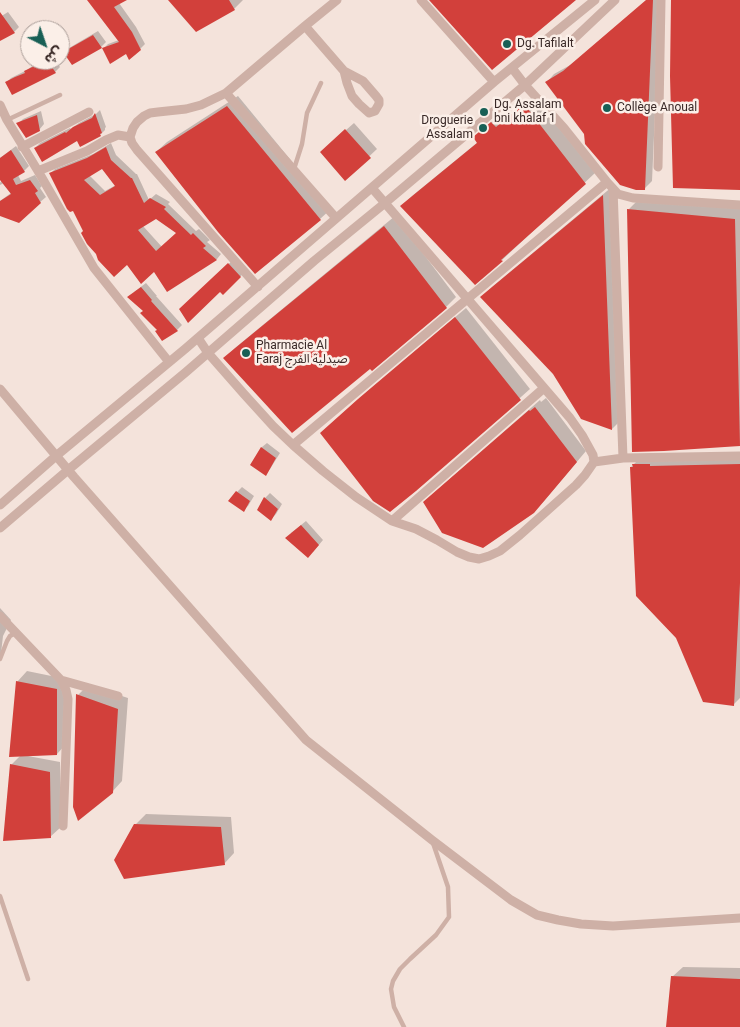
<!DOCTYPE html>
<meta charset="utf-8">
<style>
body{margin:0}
#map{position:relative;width:740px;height:1027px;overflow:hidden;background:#f4e3db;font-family:Roboto,"Noto Sans Arabic",sans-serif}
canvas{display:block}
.north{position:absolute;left:20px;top:20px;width:50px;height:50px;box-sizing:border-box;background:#fbefe8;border:1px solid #ada09b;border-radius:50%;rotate:139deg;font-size:14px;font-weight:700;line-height:20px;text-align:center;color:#392927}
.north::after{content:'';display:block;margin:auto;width:18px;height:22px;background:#185f55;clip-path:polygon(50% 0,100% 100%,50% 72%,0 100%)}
</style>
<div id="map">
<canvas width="740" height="1027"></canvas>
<div class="north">ش</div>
</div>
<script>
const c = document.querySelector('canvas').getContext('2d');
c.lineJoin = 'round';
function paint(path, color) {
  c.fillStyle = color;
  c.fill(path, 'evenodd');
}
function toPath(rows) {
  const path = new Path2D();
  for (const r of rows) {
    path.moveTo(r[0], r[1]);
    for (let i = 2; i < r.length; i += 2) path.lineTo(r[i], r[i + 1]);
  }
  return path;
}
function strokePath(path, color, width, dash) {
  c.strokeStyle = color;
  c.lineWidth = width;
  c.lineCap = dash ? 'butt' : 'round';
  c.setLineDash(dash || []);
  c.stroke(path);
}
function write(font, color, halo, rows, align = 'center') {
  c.font = font + ' Roboto,"Noto Sans Arabic",sans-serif';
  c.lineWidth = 5;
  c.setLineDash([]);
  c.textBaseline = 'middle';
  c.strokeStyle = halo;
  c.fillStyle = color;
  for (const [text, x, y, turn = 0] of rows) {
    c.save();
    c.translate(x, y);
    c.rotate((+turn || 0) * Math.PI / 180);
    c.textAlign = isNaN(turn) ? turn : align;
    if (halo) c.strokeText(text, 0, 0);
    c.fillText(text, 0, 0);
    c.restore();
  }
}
paint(toPath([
 [89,0,125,0,119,3,136,27,145,44,140,49,126,52,103,49,108,44,119,40],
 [172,0,243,0,234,9,196,31],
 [647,0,660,0,652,181,645,188,585,133,547,82,554,74,572,64],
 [8,12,19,27,14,32,0,40,0,17],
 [98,31,106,42,101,47,73,63,64,53,69,48],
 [44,60,55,60,60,67,55,72,13,94,6,83,11,78,27,70,31,67],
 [535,95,595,173,502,260,402,206,412,196,478,142,474,137,502,113,507,118],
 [238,96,331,209,320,219,255,273,156,152,167,142],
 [100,110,106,127,105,128,105,130,101,134,81,145,77,139,35,148,40,143,70,128,71,129,79,123,96,114],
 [41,111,44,124,39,130,18,124,23,119],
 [354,123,377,149,345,179,329,145],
 [111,143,116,155,136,174,137,174,149,200,156,194,170,202,168,204,196,231,199,229,210,240,207,242,221,254,217,259,168,290,155,271,98,254,74,209,50,174,55,169,93,154],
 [102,168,116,185,105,191,89,175],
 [156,217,178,232,162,247,143,226],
 [16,146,29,166,24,171,18,175,21,181,35,175,42,186,40,188,46,197,18,221,0,215,0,201,11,193,4,183,0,185,0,183,2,180,0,177,0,158],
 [613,186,622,419,612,429,554,373,482,297,492,287],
 [639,199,740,209,740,444,664,450,629,209],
 [395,216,456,297,446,307,224,359,235,348],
 [234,259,245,272,223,293,220,291,180,310],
 [146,283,157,296,156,296,182,325,177,330,162,339,158,330,134,292],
 [466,308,530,389,416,490,332,423,370,389],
 [546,398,586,451,544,501,533,512,435,492,540,400,541,402],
 [267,443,280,453,270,469,266,474,252,465,262,447],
 [644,454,740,454,740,698,734,704,631,467],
 [242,487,254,496,248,506,243,510,237,492],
 [270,493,282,504,276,514,271,519,259,509,265,498],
 [306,521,323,540,313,552,291,533],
 [0,608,11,620,3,636,0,662],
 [27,671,66,679,67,743,57,754,28,756,60,762,61,827,50,837,11,765,21,755,17,682],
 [88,685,128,698,122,781,112,792,78,695],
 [146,814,231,817,234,853,224,864,135,825],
 [683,967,740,968,740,1027,668,1027,672,977]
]), '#0003');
paint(toPath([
 [87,0,127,0,114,7,132,32,141,50,129,60,126,54,110,64,102,48,119,42],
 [168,0,229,0,235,10,196,32],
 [429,0,576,0,492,70],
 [646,0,653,0,645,190,636,190,620,185,585,144,584,134,545,82,563,71],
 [671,0,740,0,740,190,673,188,670,76],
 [0,12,15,33,0,41],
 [93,35,102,48,72,65,63,52],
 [47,60,56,73,12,95,5,82,15,77,25,73,24,71],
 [524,104,586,184,501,260,503,261,475,285,400,206,477,143,473,137,491,122,496,127],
 [227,106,321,220,255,274,218,232,155,152],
 [95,113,102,133,100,134,101,136,80,147,77,141,42,162,34,148,65,132,66,133,73,127,92,118],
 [37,115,40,131,26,138,16,123],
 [345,129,371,158,345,181,320,152],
 [106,147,111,160,131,178,132,178,144,203,150,198,166,207,164,209,191,235,193,233,206,246,203,248,217,260,167,292,154,272,141,284,127,265,114,277,98,260,96,254,87,244,81,233,83,231,73,211,70,212,67,209,49,173,87,158],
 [102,169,115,186,100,195,84,180],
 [156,219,176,233,156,251,138,230],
 [11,150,25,172,13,179,16,185,30,180,38,191,35,193,41,203,19,223,0,216,0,201,11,194,0,180,0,158],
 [603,195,612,430,581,419,553,374,480,297],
 [627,209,735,219,740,446,664,451,632,452],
 [384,226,447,308,372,371,370,369,292,433,223,358],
 [228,263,241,277,223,295,220,292,188,323,179,309],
 [141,287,152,300,151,301,178,331,162,341,155,331,157,330,140,313,143,311,127,297],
 [455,317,521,400,416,491,390,512,373,501,320,433,358,399],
 [535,407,577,462,534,513,483,548,442,533,423,502,529,410,530,411],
 [261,447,276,458,266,476,250,465],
 [632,464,650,464,650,466,740,464,740,583,734,706,703,702,676,638,636,596,630,467,633,467],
 [236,491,250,501,244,512,228,501],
 [264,497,278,509,271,521,257,510],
 [301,525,319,545,308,558,285,538],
 [16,681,57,689,57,755,9,757],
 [76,694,118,709,113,793,78,821,73,807],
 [10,764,50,772,51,838,3,841],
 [134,824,221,827,225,865,124,879,114,860],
 [671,976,740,979,740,1027,666,1027]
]), '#d2403b');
strokePath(toPath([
 [7,120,60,95],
 [294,169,302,144,307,113,321,83],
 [0,659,7,641,10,636,15,633],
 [0,896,28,979],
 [404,1027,394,1007,391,989,393,981,400,969,410,959,436,935,449,917,448,887,433,843]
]), '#ceb0a6', 4.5);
strokePath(toPath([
 [421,0,494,82],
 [305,26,344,71,363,81,376,96,379,100,379,104,375,111,369,113,359,104,352,96,347,83,344,71],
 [512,68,525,85,564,128,607,182,618,194,633,198,740,205],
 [226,93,336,218],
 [0,105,7,120,38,171,94,268,169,362],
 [22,147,89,112],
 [658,167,661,0],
 [38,171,87,151,106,140,118,135,130,137],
 [613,189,623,458],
 [258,287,137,150,132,143,130,137,133,128,137,122,144,116,150,113,158,112,186,109,201,105,226,93,305,26,337,0],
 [198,338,208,353,244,394,273,426,293,445,323,471,356,497,392,521,416,529,437,540,457,552,469,557,479,559,489,556,500,551,520,535,576,485,585,475,594,462,593,455,582,435,570,418,372,188],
 [0,389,74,477,306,740,432,840,511,900,537,915,558,920,581,924,613,926,740,918],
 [293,445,607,182],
 [594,462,623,458,740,456],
 [0,505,56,456,185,349,494,82,595,0],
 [392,521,544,388],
 [0,528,68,470,186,372,314,261,385,203,525,85,615,0],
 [0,616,61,680,66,690,68,699,63,826],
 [61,680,118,696]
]), '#ceb0a6', 9);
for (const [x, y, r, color] of [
 [507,44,5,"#185f55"],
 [607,108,5,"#185f55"],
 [484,112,5,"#185f55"],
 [483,128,5,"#185f55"],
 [246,353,5,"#185f55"]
]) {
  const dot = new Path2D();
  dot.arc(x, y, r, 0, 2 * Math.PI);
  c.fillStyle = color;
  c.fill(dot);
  strokePath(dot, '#fbefe8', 2);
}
write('12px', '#392927', '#fbefe8', [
 ["Dg. Tafilalt",517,44],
 ["Dg. Assalam",494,105],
 ["bni khalaf 1",494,119],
 ["Collège Anoual",617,108],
 ["Droguerie",473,121,"right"],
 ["Assalam",473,135,"right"],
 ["Pharmacie Al",256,346],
 ["Faraj صيدلية الفرج",256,360]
], 'left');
</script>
